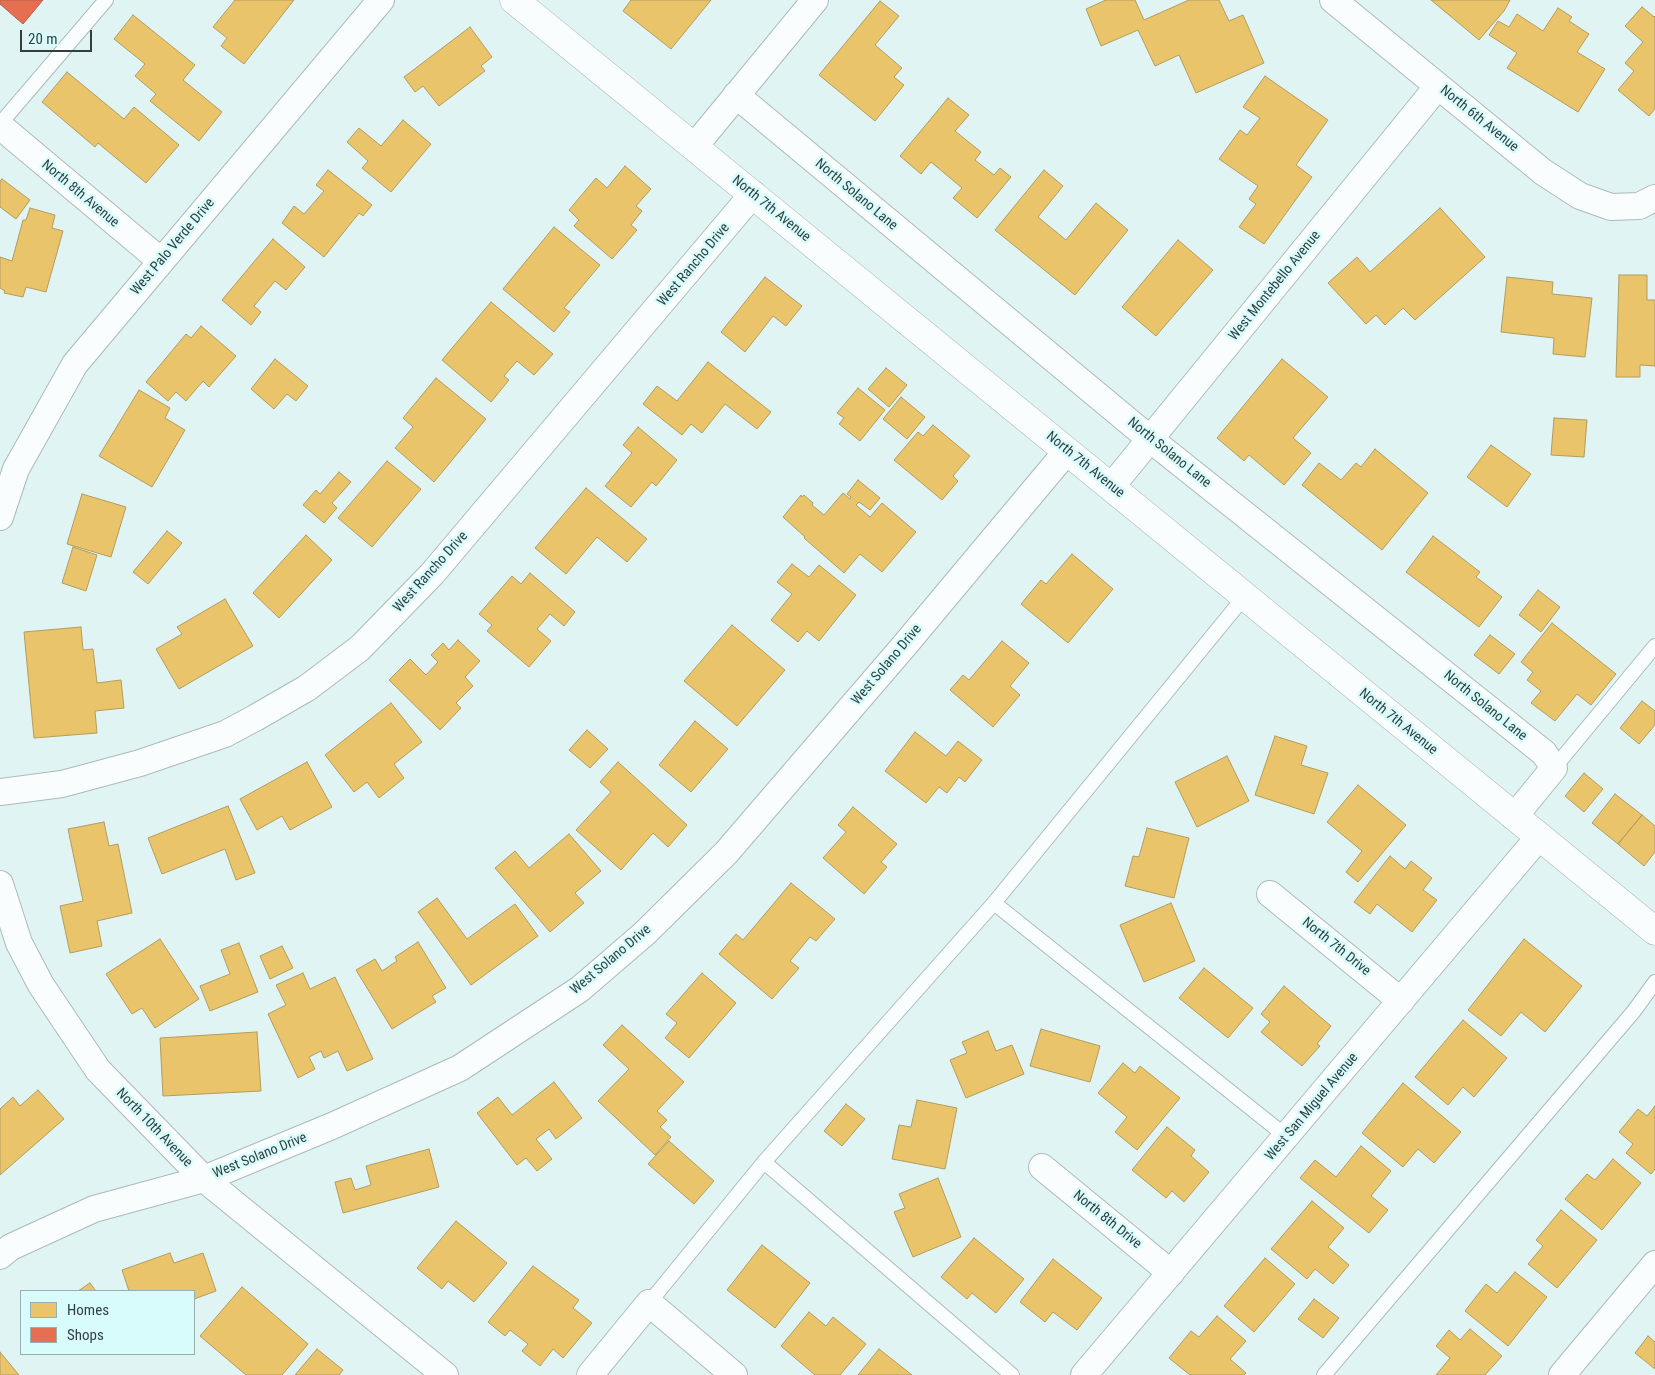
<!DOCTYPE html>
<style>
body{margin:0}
#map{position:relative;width:1655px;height:1375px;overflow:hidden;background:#e0f4f4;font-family:"Roboto Condensed",sans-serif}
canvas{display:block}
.legend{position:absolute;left:20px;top:1290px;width:175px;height:65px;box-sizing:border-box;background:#d8fcfc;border:1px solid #95b0b0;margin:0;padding:6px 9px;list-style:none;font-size:15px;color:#313f3f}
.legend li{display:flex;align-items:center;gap:10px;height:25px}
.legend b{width:25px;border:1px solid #95b0b0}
.scale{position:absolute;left:20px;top:30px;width:72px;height:22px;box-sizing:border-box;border:2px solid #313f3f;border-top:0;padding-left:6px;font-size:15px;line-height:18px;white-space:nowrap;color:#313f3f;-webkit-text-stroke:4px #d8fcfc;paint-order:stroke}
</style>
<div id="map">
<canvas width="1655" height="1375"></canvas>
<ul class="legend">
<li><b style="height:14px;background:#e9c46a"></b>Homes</li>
<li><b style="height:14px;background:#e76f51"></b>Shops</li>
</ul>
<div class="scale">20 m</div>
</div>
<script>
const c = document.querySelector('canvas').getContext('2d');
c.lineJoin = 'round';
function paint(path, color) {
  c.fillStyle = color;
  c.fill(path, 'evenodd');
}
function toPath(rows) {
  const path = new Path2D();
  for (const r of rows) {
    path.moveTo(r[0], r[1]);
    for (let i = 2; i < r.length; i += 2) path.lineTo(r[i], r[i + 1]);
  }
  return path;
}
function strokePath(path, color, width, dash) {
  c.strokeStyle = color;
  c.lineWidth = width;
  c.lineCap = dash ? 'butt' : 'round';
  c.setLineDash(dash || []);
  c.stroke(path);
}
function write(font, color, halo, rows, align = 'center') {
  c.font = font + ' "Roboto Condensed",sans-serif';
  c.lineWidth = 5;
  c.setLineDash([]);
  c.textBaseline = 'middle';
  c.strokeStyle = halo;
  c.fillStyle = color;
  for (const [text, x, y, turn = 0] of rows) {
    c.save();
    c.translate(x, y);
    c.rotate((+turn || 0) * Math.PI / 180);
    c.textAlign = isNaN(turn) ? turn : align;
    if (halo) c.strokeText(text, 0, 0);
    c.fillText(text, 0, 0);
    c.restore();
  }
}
const homes = toPath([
 [235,0,294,0,244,64,221,46,227,38,213,27,235,0],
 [631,0,711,0,671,49,623,11,631,0],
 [1106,0,1135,0,1144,20,1189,0,1219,0,1229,21,1243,15,1264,63,1196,93,1179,55,1155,66,1138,30,1101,46,1086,9,1106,0],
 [1431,0,1510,0,1504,11,1479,40,1431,0],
 [880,1,899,16,875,45,902,68,894,77,904,85,875,121,819,75,880,1],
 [1642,7,1654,17,1655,16,1655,109,1649,116,1618,90,1634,71,1625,63,1643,42,1625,26,1642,7],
 [1558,8,1572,17,1569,21,1589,34,1577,52,1605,69,1578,112,1507,68,1517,53,1489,35,1498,21,1509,27,1517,14,1543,31,1558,8],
 [133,15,195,65,183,80,222,112,199,141,150,101,156,94,135,76,145,64,114,39,133,15],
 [470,27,492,57,481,66,485,71,439,106,423,86,415,92,404,77,470,27],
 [67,72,124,119,134,107,179,145,146,183,98,143,95,147,42,102,67,72],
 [1265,76,1328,120,1296,165,1312,177,1264,244,1239,227,1256,204,1249,199,1258,186,1219,159,1240,130,1247,135,1260,118,1243,107,1265,76],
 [948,98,969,115,955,131,981,152,975,160,994,175,1000,168,1011,177,977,218,953,198,962,188,931,162,921,174,900,156,948,98],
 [403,120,431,144,391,192,362,168,368,161,347,142,359,128,381,146,403,120],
 [625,166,651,189,636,206,642,211,631,225,637,230,612,259,574,226,579,220,569,210,596,178,607,188,625,166],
 [328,170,372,205,363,216,359,213,324,257,282,223,294,206,304,214,324,191,316,185,328,170],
 [1044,170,1063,186,1038,217,1066,240,1096,203,1128,230,1075,295,995,230,1044,170],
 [2,179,30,200,16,219,0,207,0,181,2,179],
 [30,208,55,215,52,228,63,231,46,292,26,287,23,297,4,293,5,291,0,288,0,257,12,261,23,220,26,220,30,208],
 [1440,208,1485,257,1415,320,1403,308,1385,325,1376,315,1366,324,1328,283,1357,257,1370,272,1440,208],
 [554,227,600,265,564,308,570,312,554,332,503,289,554,227],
 [273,239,305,267,286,290,275,281,254,306,261,312,251,325,222,300,273,239],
 [1178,240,1213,270,1156,336,1122,307,1178,240],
 [1619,275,1647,275,1647,300,1655,300,1655,366,1640,365,1640,377,1616,377,1619,275],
 [765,277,802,306,786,326,773,316,745,352,721,332,765,277],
 [1507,277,1553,282,1552,294,1592,298,1585,357,1553,354,1554,338,1501,332,1507,277],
 [491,302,553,354,534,375,517,361,504,376,509,380,491,402,442,360,491,302],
 [201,326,236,356,209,387,203,381,186,401,176,392,168,401,146,382,186,334,191,338,201,326],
 [275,359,308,386,296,401,287,394,274,409,251,389,275,359],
 [1282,359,1328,397,1293,438,1311,453,1284,485,1249,455,1244,461,1217,438,1282,359],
 [708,362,771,412,757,429,725,404,702,433,691,424,682,435,643,404,657,386,677,401,708,362],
 [886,368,907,385,889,407,868,389,886,368],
 [436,378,486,419,434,482,395,448,413,427,403,418,436,378],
 [858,388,885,410,860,441,839,424,844,418,837,413,858,388],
 [139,390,170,408,165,418,185,430,152,487,99,456,139,390],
 [901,397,925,417,907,439,883,419,901,397],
 [1554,418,1587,420,1584,457,1551,455,1554,418],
 [933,425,970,456,953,476,958,481,942,500,894,460,918,432,923,436,933,425],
 [638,427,677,460,656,486,652,482,631,507,605,486,632,453,623,445,638,427],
 [1491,445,1531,474,1507,507,1467,477,1491,445],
 [1375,449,1428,493,1382,550,1302,485,1319,463,1341,480,1356,463,1361,467,1375,449],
 [387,461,421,489,372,547,338,518,387,461],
 [339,472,351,482,332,503,337,508,324,523,303,505,316,490,320,494,339,472],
 [858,480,880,498,870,510,859,502,856,505,870,517,882,503,916,532,882,572,860,554,844,573,804,538,805,537,783,517,801,495,802,497,804,495,813,503,812,505,824,515,843,493,850,499,851,497,847,494,858,480],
 [586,488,647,539,627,562,597,537,566,574,535,548,586,488],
 [82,494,126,507,111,557,67,544,82,494],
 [167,531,182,543,148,584,133,572,167,531],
 [306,535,332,560,279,618,253,593,306,535],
 [1433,536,1480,572,1476,577,1502,597,1479,627,1406,572,1433,536],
 [73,547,97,555,86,591,62,583,73,547],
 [1072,554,1113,589,1068,643,1021,604,1041,580,1046,584,1072,554],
 [792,564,809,577,819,565,856,595,819,641,807,631,798,642,771,620,792,594,777,582,792,564],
 [530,573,575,612,564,626,550,614,537,629,551,641,529,667,487,631,492,625,479,614,512,576,521,584,530,573],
 [1538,590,1560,607,1541,632,1519,615,1538,590],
 [225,599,253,646,179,689,156,649,182,634,177,627,225,599],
 [1552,623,1616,674,1591,705,1577,694,1555,721,1531,703,1541,691,1527,680,1533,672,1521,662,1552,623],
 [732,625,785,670,737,726,684,681,732,625],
 [81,627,83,650,93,649,97,683,121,680,124,708,95,711,97,733,34,738,24,632,81,627],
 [1490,635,1515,654,1499,674,1474,655,1490,635],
 [458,640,480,661,465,677,473,686,456,703,461,708,440,730,389,680,410,659,426,675,438,662,431,655,443,643,449,650,458,640],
 [1002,641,1029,663,1010,686,1020,695,993,727,950,690,963,675,969,680,1002,641],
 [1642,701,1655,711,1655,725,1639,744,1620,728,1642,701],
 [391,703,422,742,394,764,404,778,379,798,367,782,354,792,325,755,391,703],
 [695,721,728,749,691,792,659,765,695,721],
 [587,730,608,749,590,768,569,750,587,730],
 [915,732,946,756,958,741,982,760,965,782,959,777,947,793,939,787,926,803,885,771,915,732],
 [1275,736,1307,746,1301,765,1328,773,1314,814,1255,795,1275,736],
 [1227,756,1249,801,1197,827,1175,782,1227,756],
 [307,762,332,807,290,830,282,816,257,830,240,799,307,762],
 [618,762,687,825,668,847,653,833,621,870,576,830,611,792,600,782,618,762],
 [1584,773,1603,789,1584,812,1565,796,1584,773],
 [1358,785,1406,825,1358,882,1346,872,1362,851,1327,822,1358,785],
 [1615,794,1642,815,1618,844,1592,823,1615,794],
 [228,806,255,873,236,880,225,849,162,874,148,838,228,806],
 [853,807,897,844,881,862,887,867,864,894,823,858,846,832,838,825,853,807],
 [1642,815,1655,826,1655,852,1644,866,1618,844,1642,815],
 [104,822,109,846,118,844,132,913,97,921,102,946,70,953,60,906,83,901,68,829,104,822],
 [1147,828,1189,838,1174,898,1125,886,1133,856,1139,857,1147,828],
 [569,834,601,871,575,893,584,903,550,932,495,868,515,851,529,868,569,834],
 [1390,856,1405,869,1411,861,1432,878,1423,890,1437,900,1412,932,1377,904,1370,914,1354,902,1390,856],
 [791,883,835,919,816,941,810,937,790,961,799,968,772,999,719,954,736,934,743,940,791,883],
 [437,898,467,939,515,904,538,936,471,985,418,912,437,898],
 [1171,903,1195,961,1144,982,1120,925,1171,903],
 [160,939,199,999,155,1028,142,1008,132,1014,106,974,160,939],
 [1524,939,1582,986,1545,1032,1521,1012,1501,1036,1468,1010,1524,939],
 [418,942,446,988,432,996,436,1002,392,1029,356,970,375,959,382,971,397,961,395,957,418,942],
 [239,943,258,992,210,1011,200,986,230,974,221,950,239,943],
 [282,946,293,968,270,979,260,956,282,946],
 [1204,968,1253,1008,1228,1038,1179,998,1204,968],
 [303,973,310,989,335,977,373,1059,347,1071,338,1051,324,1058,321,1051,309,1057,315,1069,298,1078,268,1014,286,1005,276,985,303,973],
 [702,973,736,1003,689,1058,665,1038,677,1023,666,1014,702,973],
 [1284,986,1331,1026,1317,1044,1320,1046,1302,1066,1261,1032,1270,1022,1261,1014,1284,986],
 [1463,1020,1507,1058,1474,1097,1463,1087,1448,1105,1415,1077,1463,1020],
 [622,1025,684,1082,657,1111,667,1120,660,1127,671,1137,655,1155,598,1101,629,1069,603,1045,622,1025],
 [1041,1029,1100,1046,1090,1082,1030,1066,1041,1029],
 [988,1031,996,1051,1012,1045,1024,1074,966,1098,950,1060,967,1053,962,1042,988,1031],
 [257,1032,261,1091,163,1096,160,1038,257,1032],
 [1123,1063,1135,1073,1140,1066,1180,1098,1137,1150,1115,1132,1127,1117,1098,1093,1123,1063],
 [554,1082,582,1118,556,1139,549,1129,536,1139,552,1159,537,1171,526,1158,517,1165,477,1113,498,1097,512,1115,554,1082],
 [1403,1083,1461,1132,1434,1163,1418,1149,1403,1167,1362,1133,1403,1083],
 [38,1090,64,1119,0,1175,0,1109,13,1097,20,1106,38,1090],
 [917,1100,957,1108,945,1169,892,1159,899,1125,911,1127,917,1100],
 [846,1104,865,1119,842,1146,824,1131,846,1104],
 [1655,1106,1655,1169,1651,1174,1626,1153,1633,1144,1619,1132,1638,1109,1647,1116,1655,1106],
 [1167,1127,1195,1150,1191,1156,1209,1172,1184,1202,1172,1191,1166,1198,1132,1170,1167,1127],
 [669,1141,714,1181,694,1204,648,1164,669,1141],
 [1361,1146,1391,1171,1371,1196,1388,1210,1369,1233,1300,1178,1315,1160,1336,1177,1361,1146],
 [429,1149,439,1187,343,1213,335,1182,351,1178,355,1190,371,1185,366,1166,429,1149],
 [1613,1159,1641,1183,1602,1230,1565,1199,1587,1174,1595,1180,1613,1159],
 [938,1178,961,1237,913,1257,894,1212,905,1208,899,1194,938,1178],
 [1312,1201,1344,1228,1328,1247,1349,1265,1333,1284,1315,1269,1307,1279,1271,1249,1312,1201],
 [1561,1210,1597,1240,1557,1288,1528,1264,1543,1246,1536,1240,1561,1210],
 [456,1221,507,1263,474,1302,448,1281,442,1289,417,1268,456,1221],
 [974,1238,1024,1279,996,1313,972,1293,967,1299,941,1277,974,1238],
 [762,1245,810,1283,775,1328,727,1290,762,1245],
 [170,1253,174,1263,203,1253,216,1291,194,1299,194,1291,129,1291,122,1270,170,1253],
 [1265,1258,1295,1284,1254,1332,1224,1306,1265,1258],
 [1053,1259,1102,1298,1077,1330,1053,1312,1045,1322,1020,1302,1053,1259],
 [533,1266,579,1300,573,1308,592,1323,563,1358,553,1349,540,1366,522,1351,528,1344,510,1330,505,1336,488,1322,533,1266],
 [1515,1272,1547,1297,1508,1346,1465,1311,1486,1284,1497,1293,1515,1272],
 [90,1283,96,1291,78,1291,90,1283],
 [242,1287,308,1344,282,1375,246,1375,200,1336,242,1287],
 [1314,1299,1339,1318,1323,1338,1298,1319,1314,1299],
 [809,1312,826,1326,833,1317,866,1344,840,1375,815,1375,781,1346,809,1312],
 [1217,1316,1246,1341,1230,1359,1246,1373,1244,1375,1190,1375,1169,1358,1191,1331,1199,1337,1217,1316],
 [1470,1329,1502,1356,1485,1375,1436,1375,1450,1358,1436,1346,1449,1330,1460,1340,1470,1329],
 [1648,1336,1655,1342,1655,1369,1635,1353,1648,1336],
 [317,1349,343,1370,339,1375,295,1375,317,1349],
 [879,1349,912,1375,858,1375,879,1349],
 [0,1352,19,1375,0,1375,0,1352]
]);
paint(homes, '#e9c46a');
strokePath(homes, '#b29c5d', 1);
const shops = toPath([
 [0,0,43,0,23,24,0,4,0,0]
]);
paint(shops, '#e76f51');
strokePath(shops, '#b0614c', 1);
const service = toPath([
 [0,124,106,0],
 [1554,768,1655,646],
 [994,903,1287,1137],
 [764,1162,1012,1375],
 [649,1303,764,1162,994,903,1245,596],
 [1324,1375,1634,1011,1655,982]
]);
const minor = toPath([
 [1333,0,1543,172,1580,196,1611,207,1639,206,1655,198],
 [736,95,1150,439,1544,753,1554,768,1514,817],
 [0,126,161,261],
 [694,147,815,0],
 [1111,487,1438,86],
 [0,517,16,469,75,364,381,0],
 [0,792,62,784,140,763,225,734,255,718,307,688,360,648,432,574,753,194],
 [0,884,19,943,41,985,98,1070,204,1179,445,1375],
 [1270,894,1401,1001],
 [1042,1167,1171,1273],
 [0,1256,11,1247,94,1209,204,1179,332,1126,460,1068,580,989,645,933,726,853,904,646,1067,451],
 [590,1375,649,1303,734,1375],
 [1084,1375,1539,837],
 [1562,1375,1655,1264]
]);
const secondary = toPath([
 [514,0,1655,931]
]);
strokePath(service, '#abbaba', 16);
strokePath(minor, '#abbaba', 28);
strokePath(secondary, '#abbaba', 29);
strokePath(service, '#fafdfd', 14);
strokePath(minor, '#fafdfd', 26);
strokePath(secondary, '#fafdfd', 28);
write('14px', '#313f3f', '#d8fcfc', [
 ["North 6th Avenue",1479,119,39],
 ["North 8th Avenue",80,194,40],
 ["North Solano Lane",856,195,40],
 ["North 7th Avenue",771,209,39],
 ["West Palo Verde Drive",173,247,-50],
 ["West Rancho Drive",694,265,-50],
 ["West Montebello Avenue",1275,286,-51],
 ["North Solano Lane",1169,453,39],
 ["North 7th Avenue",1085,465,39],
 ["West Rancho Drive",431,572,-48],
 ["West Solano Drive",887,665,-50],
 ["North Solano Lane",1485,706,39],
 ["North 7th Avenue",1398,722,39],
 ["North 7th Drive",1336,947,39],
 ["West Solano Drive",611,960,-40],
 ["West San Miguel Avenue",1312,1107,-50],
 ["North 10th Avenue",154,1128,46],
 ["West Solano Drive",260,1156,-22],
 ["North 8th Drive",1107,1220,39]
]);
</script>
